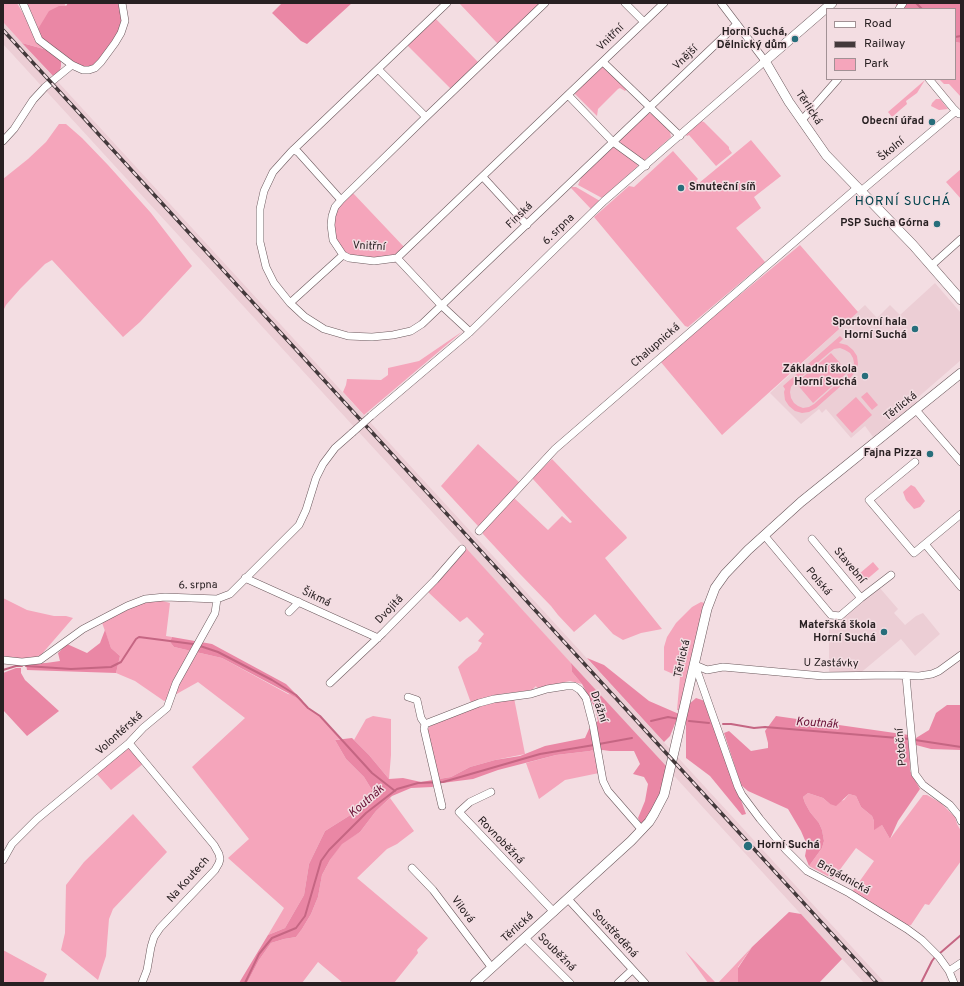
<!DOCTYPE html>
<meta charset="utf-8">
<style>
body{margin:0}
#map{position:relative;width:964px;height:986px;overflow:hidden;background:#f3dde2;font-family:Overpass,sans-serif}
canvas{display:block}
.frame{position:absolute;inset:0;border:4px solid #282022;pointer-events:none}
.legend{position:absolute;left:826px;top:8px;width:130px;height:72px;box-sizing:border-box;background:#f3dde2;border:1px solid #a29195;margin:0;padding:5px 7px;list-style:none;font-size:12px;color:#282022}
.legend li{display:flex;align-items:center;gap:8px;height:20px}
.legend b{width:20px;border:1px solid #a29195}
</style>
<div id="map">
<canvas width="964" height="986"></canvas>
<div class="frame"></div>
<ul class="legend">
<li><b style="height:5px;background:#fff"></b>Road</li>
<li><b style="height:5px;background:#43393b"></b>Railway</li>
<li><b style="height:11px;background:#f5a5bb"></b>Park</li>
</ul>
</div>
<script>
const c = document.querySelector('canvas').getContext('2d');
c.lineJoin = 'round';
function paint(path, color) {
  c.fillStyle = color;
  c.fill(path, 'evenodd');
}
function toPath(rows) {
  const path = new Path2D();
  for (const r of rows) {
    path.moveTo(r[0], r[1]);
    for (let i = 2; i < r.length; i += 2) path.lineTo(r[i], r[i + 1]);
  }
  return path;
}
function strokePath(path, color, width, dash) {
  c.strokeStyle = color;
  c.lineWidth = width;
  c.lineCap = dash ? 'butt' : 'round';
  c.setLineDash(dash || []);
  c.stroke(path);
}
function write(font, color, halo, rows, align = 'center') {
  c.font = font + ' Overpass,sans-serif';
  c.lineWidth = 3;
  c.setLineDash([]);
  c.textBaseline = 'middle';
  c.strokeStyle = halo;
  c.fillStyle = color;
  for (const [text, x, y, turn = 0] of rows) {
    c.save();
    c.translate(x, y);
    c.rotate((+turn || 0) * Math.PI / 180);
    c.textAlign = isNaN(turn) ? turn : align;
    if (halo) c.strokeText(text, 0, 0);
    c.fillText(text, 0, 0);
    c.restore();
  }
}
paint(toPath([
 [3,22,672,751,885,983,864,983,3,44],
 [935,283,961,313,961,360,916,399,917,402,873,437,865,426,851,438,826,409,822,413,819,409,801,424,770,393,865,305,877,318,890,305,900,315],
 [879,587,898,609,894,613,905,625,916,616,923,613,940,634,915,656,901,639,858,675,831,674,829,671,829,630]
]), '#ecced5');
paint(toPath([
 [3,3,17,3,27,20,51,51,22,43,3,22],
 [26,3,64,3,66,6,37,32,28,6],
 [459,3,541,3,498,44],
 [435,18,479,63,451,89,407,45],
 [955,42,961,43,961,97,949,84,944,84,939,79,955,79],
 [601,66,604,67,627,89,625,91,620,88,618,89,598,109,597,116,574,93],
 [925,80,917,93,906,101,907,104,892,117,888,112],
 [936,99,940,99,948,109,939,110,931,106,932,103],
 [649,113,654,115,670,132,671,137,644,161,621,144,620,141,620,139],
 [701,121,704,122,729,147,729,149,732,153,716,166,689,135,687,136,686,135],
 [59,124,66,124,82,138,108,165,151,213,192,266,140,322,123,337,52,260,45,264,20,289,6,305,3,311,3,179,28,159,46,142],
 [751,140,781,176,754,197,761,208,736,228,765,262,688,327,685,326,594,217,629,186,634,187,673,151,698,179,696,181,699,183],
 [616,146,637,164,638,166,602,198,578,185,581,178,612,148],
 [961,169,961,199,946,182],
 [572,187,576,187,600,201,591,209,571,188],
 [352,192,405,248,397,254,388,257,367,257,348,255,342,251,335,238,334,216,340,203],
 [800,245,858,312,722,435,660,361],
 [463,331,364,415,343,392,346,385,347,379,381,380,388,375,388,368,419,361],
 [840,336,843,339,839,343,847,345,853,350,857,356,858,364,856,371,851,377,816,408,809,412,802,413,795,411,789,406,785,400,784,392,785,389,783,386],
 [840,348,845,350,850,353,853,358,854,363,852,369,849,373,814,404,809,407,803,408,798,406,794,403,791,398,790,392,791,387,795,382,830,352,834,349],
 [831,353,848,372,813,403,796,383],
 [867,392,878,405,872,410,861,397],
 [856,397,872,415,852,433,836,415],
 [478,444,520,483,481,525,478,526,441,486],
 [552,459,626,536,627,538,605,558,662,629,641,633,623,640,613,634,595,614,574,632,558,615,551,606,520,574,483,534,483,530,512,496,548,530,562,516,570,523,572,522,532,478],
 [911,485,915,487,925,501,920,507,914,509,906,500,903,492],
 [466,548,571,663,572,672,582,684,570,681,537,688,536,686,532,690,501,694,471,703,458,667,466,659,477,651,482,643,478,641,484,634,467,617,460,622,428,592,449,570],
 [873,562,879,569,865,581,859,574],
 [3,598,27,610,54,616,66,616,73,618,41,655,30,659,3,657],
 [159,600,170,603,166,636,172,637,170,642,174,647,222,658,288,694,296,695,308,708,320,716,340,739,335,740,346,759,364,777,372,790,360,809,325,831,309,864,304,895,285,928,268,935,284,908,228,858,249,839,192,767,245,718,198,682,164,701,135,681,116,673,120,656,111,648,100,617,109,618,147,601],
 [701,602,705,603,680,710,677,710,680,677,664,670,664,647,667,637,676,623,692,607],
 [514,698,525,754,495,760,470,767,451,777,439,779,427,731,432,722,477,706],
 [373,716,391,719,391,755,389,779,369,755,354,740,366,719],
 [126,748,130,749,144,763,111,790,96,773],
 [595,749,599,773,565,780,539,799,526,763,556,755,590,751],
 [808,793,823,798,830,804,844,800,849,794,856,796,861,807,872,816,874,821,874,829,882,825,890,839,923,795,927,795,941,803,955,817,957,824,961,831,961,861,929,905,925,904,911,925,907,926,852,892,874,861,856,848,833,879,809,866,822,848,824,841,822,830,819,823,810,812,805,803,803,797],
 [390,798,414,831,397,844,387,849,357,878,428,938,417,950,418,953,394,983,343,983,318,962,302,983,247,983,259,960,271,943,284,939,296,937,302,929,311,914,318,897,322,875,330,860,342,843,360,832,376,811],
 [133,814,167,852,113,909,109,919,106,956,98,980,61,950,65,933,66,885,84,862],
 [752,947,738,967,738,983,718,983],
 [3,950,47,974,43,983,3,983],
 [685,951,716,983,708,983]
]), '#f5a5bb');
paint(toPath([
 [68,3,121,3,123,23,111,44,94,65,85,68,64,57,40,38,38,29,49,11,59,6,66,6],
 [282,3,352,3,307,44,301,41,272,13],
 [896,3,961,3,961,43,955,42,955,9,897,9],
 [22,43,51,51,61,60,61,66,60,71,54,77],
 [105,630,111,648,120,656,116,673,27,670,26,664,46,663,60,661,58,653,67,644,87,653,100,643],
 [172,637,212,644,286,684,303,701,222,658,174,647,170,642],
 [587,658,604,665,649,701,679,714,670,736,664,742],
 [571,663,667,767,661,792,647,820,641,824,638,818,645,801,648,784,644,777,633,774,640,764,634,751,610,751,595,749,590,751,556,755,498,770,473,779,442,783,432,787,411,788,392,796,376,811,360,832,342,844,330,860,322,875,318,897,311,914,302,929,296,937,284,939,271,943,259,960,247,983,239,983,268,935,285,928,304,895,309,864,325,831,360,809,372,790,364,777,346,759,335,740,352,738,369,755,389,779,403,778,421,782,451,777,470,767,495,760,520,756,545,746,585,738,589,729,598,721,595,708,582,684,572,672],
 [16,668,21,668,21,673,25,680,59,711,27,736,3,710,3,673],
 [696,698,705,701,746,814,742,815,710,776,686,758,686,715,688,705],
 [947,705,961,705,961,750,931,749,916,745,916,738,929,730,936,713],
 [776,716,909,735,910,771,920,789,898,821,890,839,882,825,874,830,874,821,872,816,861,807,856,796,849,794,836,806,830,804,823,798,808,793,803,797,805,803,810,812,819,823,822,830,824,841,822,848,809,866,805,856,807,845,801,831,788,809,748,791,741,785,724,733,729,731,751,751,768,748,768,743,765,731],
 [789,912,801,914,842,959,819,983,738,983,738,968,752,947]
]), '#ea87a5');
strokePath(toPath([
 [916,3,922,9],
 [955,37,961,36],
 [200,646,218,652,272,680,296,695,308,708,320,716,372,773,395,791],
 [26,666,71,669,111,667,121,662,136,639,139,637,193,644],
 [3,670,16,666,22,666],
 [651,721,668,717,679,719],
 [689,721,709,723],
 [723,724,731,724,754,728,765,727,910,739],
 [915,740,961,747],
 [599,744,632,738],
 [939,954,961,935],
 [245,983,259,954,272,938,296,928,305,916,321,861,329,850,366,813,397,789,418,783,443,782,540,754,594,745],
 [921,983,932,961,935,957]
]), '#c56683', 2);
const minor = toPath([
 [23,3,39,40,72,65,83,70,89,70,95,68,101,62,115,43,121,33,125,21,122,3],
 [447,3,291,152,273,172,264,191,260,209,260,242,266,267,274,283,290,303,305,317,324,329,348,336,372,337,393,335,411,331,422,324,737,24],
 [545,3,426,117,341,200,335,207,332,216,331,225,333,240,343,255,349,258,374,261,397,258,664,3],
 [625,3,644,22],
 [899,9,903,3],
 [603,62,680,136],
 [378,69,426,117],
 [929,79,953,108,959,114,961,113],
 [568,95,613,142,646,166],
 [802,120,838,79],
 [3,141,14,129,33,100,45,87,72,65],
 [293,150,298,152,341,200],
 [483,177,527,225],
 [861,191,956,111],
 [397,258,442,306,470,332],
 [932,265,961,239],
 [290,303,343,255],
 [916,410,961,462],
 [371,416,470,332,604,201,765,61,721,3],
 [915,462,869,500,914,553,961,514],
 [479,531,555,449,858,187],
 [764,535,831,615,840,616,861,598],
 [812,539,861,598,891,575],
 [925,544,961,587],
 [245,578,378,638],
 [289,612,299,602],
 [3,660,22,662,40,660,83,629,127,606,145,599,165,597,217,599,230,594,299,525,306,510,316,478,323,464,335,448,352,433],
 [695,665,738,787,742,795,760,819,786,850,807,871,849,893,907,929,922,940,939,957,949,971,954,983],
 [695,665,707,670,723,667,823,676,893,675,919,676,932,674,939,671,961,655],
 [906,676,915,774,923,785,950,805,959,816,961,821],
 [330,683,383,633,435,580,462,549],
 [408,697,417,700,421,718,425,724,479,703,494,699,531,694,547,689,566,686,574,686,580,690,586,698,593,725,603,781,608,791,642,830],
 [425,724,424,729,442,806],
 [129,743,214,845,219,854,220,859,219,863,215,870,160,928,154,937,151,947,147,970,142,983],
 [491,792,470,802,459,812,554,912],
 [3,860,12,844,37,819,129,743,143,728,167,708,176,683,215,613,217,599],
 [412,868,433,890,492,968],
 [568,899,645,983],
 [525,938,570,983],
 [949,971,961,963],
 [618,983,632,970]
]);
const major = toPath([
 [832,3,765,61,789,102,826,155,913,245,961,300],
 [475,983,631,841,649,822,654,814,664,795,707,609,715,588,725,574,748,550,801,502,961,373]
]);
strokePath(minor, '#6b595d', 8);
strokePath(major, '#6b595d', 10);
strokePath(minor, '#fff', 7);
strokePath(major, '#fff', 9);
const rail = toPath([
 [3,30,877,983]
]);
strokePath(rail, '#43393b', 3.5);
strokePath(rail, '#f3dde2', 2, [6]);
const minorBridge = toPath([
 [352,433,371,416]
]);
strokePath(minorBridge, '#6b595d', 8, []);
strokePath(minorBridge, '#fff', 7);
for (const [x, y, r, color] of [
 [795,39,4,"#276e7b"],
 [932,122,4,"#276e7b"],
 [681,188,4,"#276e7b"],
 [937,224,4,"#276e7b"],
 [915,329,4,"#276e7b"],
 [865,376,4,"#276e7b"],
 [930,454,4,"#276e7b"],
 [884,632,4,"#276e7b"],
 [748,846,5,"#276e7b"]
]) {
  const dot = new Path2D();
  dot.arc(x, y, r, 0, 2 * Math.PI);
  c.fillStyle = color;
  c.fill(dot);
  strokePath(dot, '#f3dde2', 1.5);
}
write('bold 11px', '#282022', '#f3dde2', [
 ["Horní Suchá,",787,33],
 ["Dělnický dům",787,46],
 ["Obecní úřad",924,122],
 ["Smuteční síň",689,188,"left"],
 ["PSP Sucha Górna",929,224],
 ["Sportovní hala",907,323],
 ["Horní Suchá",907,336],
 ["Základní škola",857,370],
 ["Horní Suchá",857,383],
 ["Fajna Pizza",922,454],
 ["Mateřská škola",876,626],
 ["Horní Suchá",876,639],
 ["Horní Suchá",757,846,"left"]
], 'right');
write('11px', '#282022', '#f3dde2', [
 ["Vnitřní",611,38,-44],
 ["Vnější",686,58,-44],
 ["Těrlická",808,108,56],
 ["Školní",892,150,-40],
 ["Finská",520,216,-44],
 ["6. srpna",559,230,-44],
 ["Vnitřní",369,247,3],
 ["Chalupnická",656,346,-41],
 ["Těrlická",901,407,-39],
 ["Stavební",849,566,50],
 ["Polská",818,582,50],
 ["6. srpna",198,586,-1],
 ["Šikmá",316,598,25],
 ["Dvojitá",390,610,-46],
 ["Těrlická",683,659,-77],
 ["U Zastávky",831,664,1],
 ["Drážní",598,707,71],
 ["Volontérská",120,734,-42],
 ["Potoční",902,747,-95],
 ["Rovnoběžná",500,841,46],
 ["Brigádnická",843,878,29],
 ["Na Koutech",189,880,-48],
 ["Vilová",462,910,53],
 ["Těrlická",518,928,-42],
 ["Soustředěná",614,934,47],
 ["Souběžná",556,953,45]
]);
write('italic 12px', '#691035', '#f3dde2', [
 ["Koutnák",817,724,4],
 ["Koutnák",367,802,-41]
]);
c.letterSpacing = '1px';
write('13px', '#02434d', '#f3dde2', [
 ["HORNÍ SUCHÁ",903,202]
]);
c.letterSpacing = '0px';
</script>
